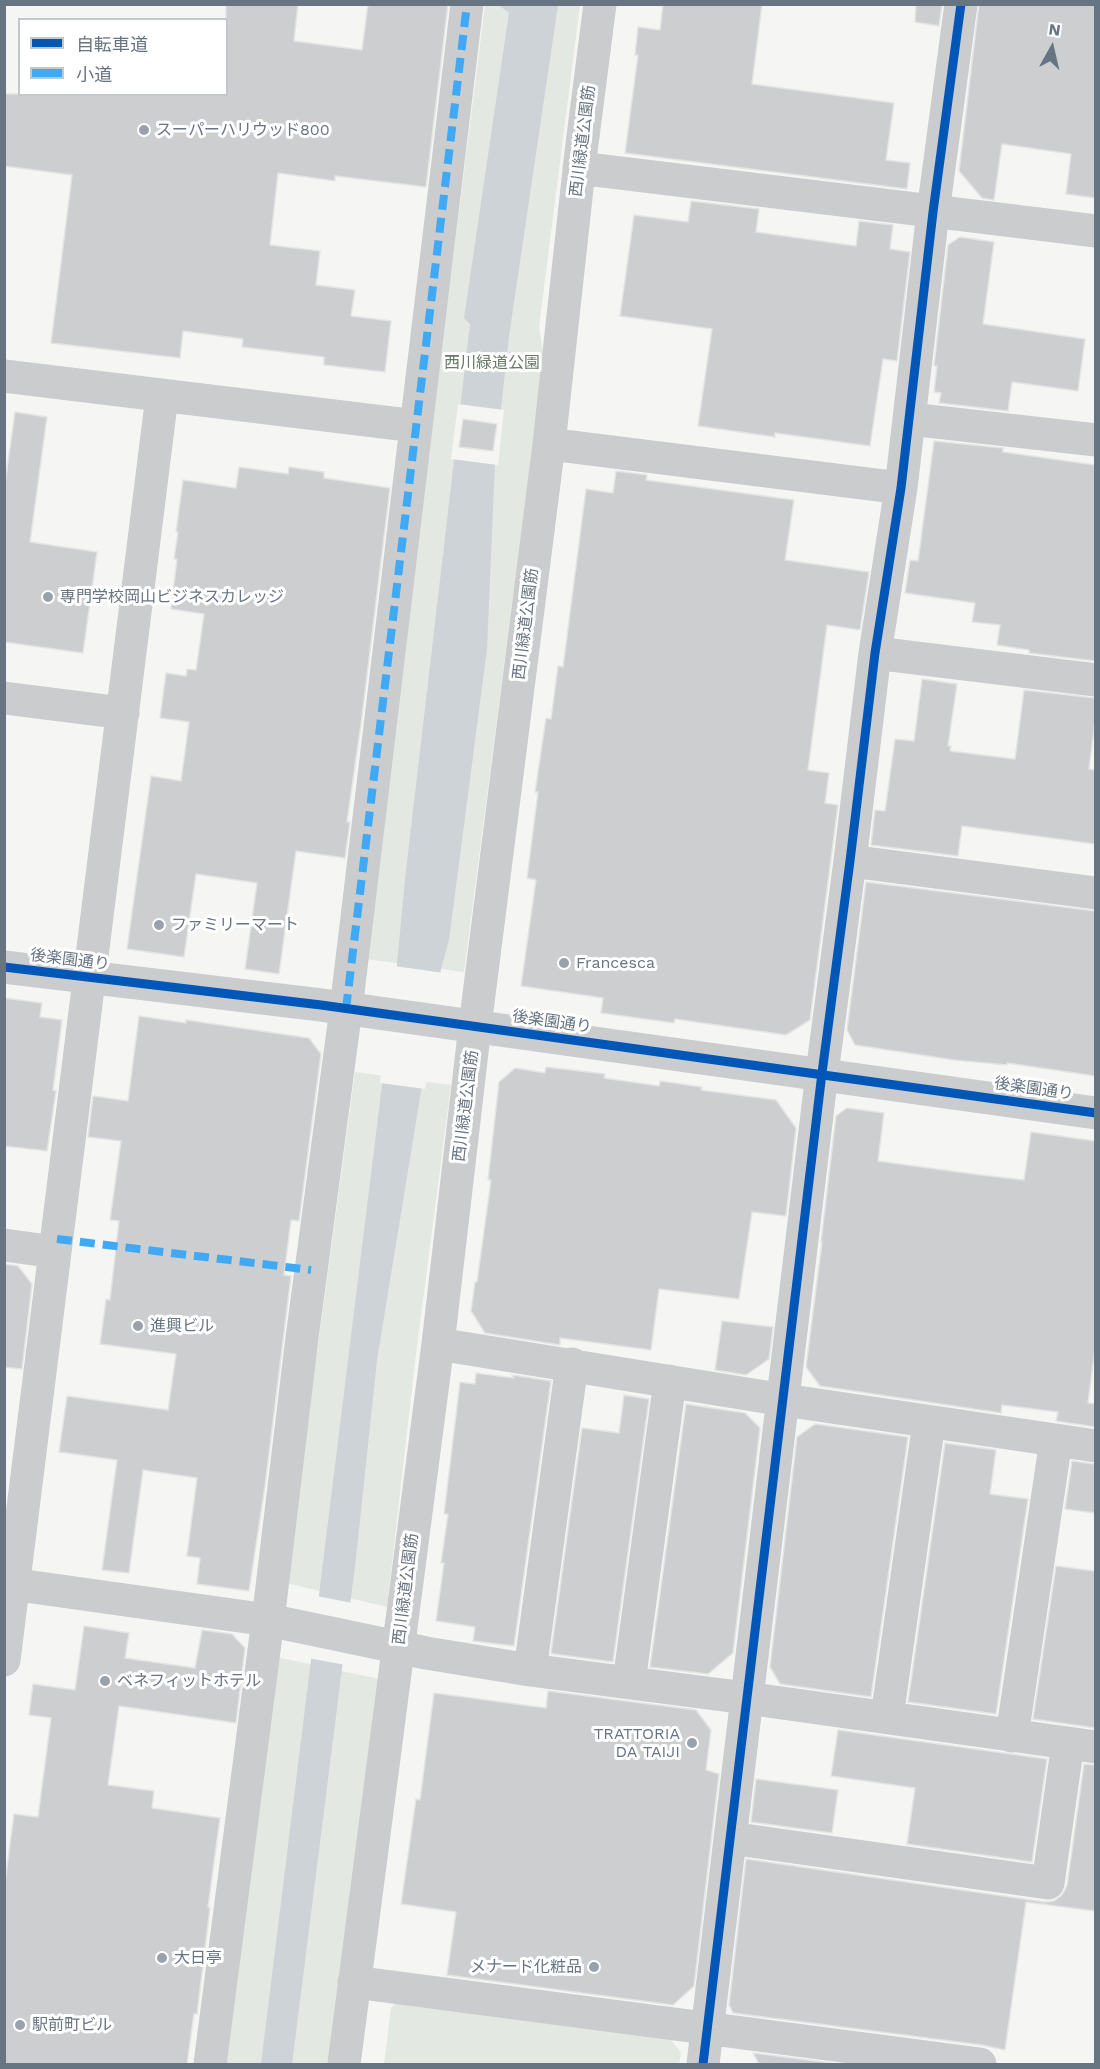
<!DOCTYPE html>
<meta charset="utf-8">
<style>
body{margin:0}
#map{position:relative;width:1100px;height:2069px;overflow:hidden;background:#f5f5f4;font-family:"Work Sans","Noto Sans JP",sans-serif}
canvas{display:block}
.frame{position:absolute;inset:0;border:6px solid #677482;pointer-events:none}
.legend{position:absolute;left:18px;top:18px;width:210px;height:78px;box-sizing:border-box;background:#fff;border:2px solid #c2c7cd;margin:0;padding:8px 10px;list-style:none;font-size:18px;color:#677482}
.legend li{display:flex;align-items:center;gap:12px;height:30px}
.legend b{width:30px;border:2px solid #c2c7cd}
.north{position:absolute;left:1022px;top:18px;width:60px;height:60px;-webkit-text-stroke:4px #fff;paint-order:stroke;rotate:8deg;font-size:16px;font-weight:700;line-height:24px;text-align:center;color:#677482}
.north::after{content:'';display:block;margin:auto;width:21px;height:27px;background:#677482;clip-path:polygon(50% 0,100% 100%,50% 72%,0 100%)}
</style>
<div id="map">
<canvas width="1100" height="2069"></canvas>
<div class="frame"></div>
<ul class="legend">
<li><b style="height:8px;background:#0057b8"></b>自転車道</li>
<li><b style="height:8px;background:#3fa9f5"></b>小道</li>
</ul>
<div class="north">N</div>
</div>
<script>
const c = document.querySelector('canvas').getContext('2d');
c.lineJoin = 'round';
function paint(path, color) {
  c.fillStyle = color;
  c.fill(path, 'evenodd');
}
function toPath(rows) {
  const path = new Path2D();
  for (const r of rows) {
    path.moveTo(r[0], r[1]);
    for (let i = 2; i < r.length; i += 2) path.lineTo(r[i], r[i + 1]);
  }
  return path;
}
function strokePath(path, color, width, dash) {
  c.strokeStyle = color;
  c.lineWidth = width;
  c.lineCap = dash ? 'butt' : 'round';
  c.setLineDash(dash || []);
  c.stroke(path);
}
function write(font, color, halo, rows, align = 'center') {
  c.font = font + ' "Work Sans","Noto Sans JP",sans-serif';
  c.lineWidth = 6;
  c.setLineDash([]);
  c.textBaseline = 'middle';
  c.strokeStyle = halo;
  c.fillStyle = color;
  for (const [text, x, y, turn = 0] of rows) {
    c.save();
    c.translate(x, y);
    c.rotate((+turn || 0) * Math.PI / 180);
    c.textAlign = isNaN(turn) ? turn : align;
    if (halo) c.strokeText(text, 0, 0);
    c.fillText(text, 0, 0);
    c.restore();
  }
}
paint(toPath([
 [485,5,580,5,539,327,544,358,464,972,365,959],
 [355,1072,451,1085,416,1354,387,1607,286,1583],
 [277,1657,379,1679,328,2064,224,2064],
 [399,2000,666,2033,681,2053,679,2064,384,2064,391,2008]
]), '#e4e8e2');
paint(toPath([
 [499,5,558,5,509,336,495,463,487,649,449,940,441,969,377,1360,356,1558,292,2064,261,2064,397,964,405,879,470,324,464,318,509,13]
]), '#cdd3d6');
paint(toPath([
 [458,404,504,410,498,465,451,459],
 [394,966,444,973,425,1089,380,1083],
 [316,1596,353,1603,346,1665,308,1658]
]), '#f5f5f4');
const building = toPath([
 [226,4,298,4,294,41,362,50,368,4,448,4,426,187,335,176,335,181,278,173,270,245,320,251,316,285,355,290,351,316,391,321,385,372,324,365,324,357,242,347,243,339,183,331,180,358,51,343,72,175,4,166,4,94,226,94,226,4],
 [663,4,762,4,752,84,894,103,886,160,910,163,907,189,625,153,638,55,635,55,638,27,660,30,663,4],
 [916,4,942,4,939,26,915,22,916,4],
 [979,4,1095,4,1095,198,1066,194,1071,154,1002,144,994,200,982,198,959,171,979,4],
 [691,201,759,209,756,232,856,246,859,221,893,225,890,249,910,252,897,361,883,359,870,446,775,433,775,437,698,426,712,329,620,316,634,215,688,222,691,201],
 [960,237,994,242,983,324,1085,339,1078,391,1012,382,1008,411,939,403,941,393,934,392,937,366,934,366,948,245,960,237],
 [15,412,47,417,30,542,97,552,83,653,4,642,4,490,15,412],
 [463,419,497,424,493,451,459,447,463,419],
 [934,441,1003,448,1003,452,1095,465,1095,661,1029,653,1029,650,997,645,1000,625,972,622,975,603,905,593,910,560,918,561,934,441],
 [239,467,288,474,289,467,324,472,324,478,390,488,361,724,347,822,350,822,345,858,296,851,279,974,245,969,257,883,196,874,184,957,127,949,151,776,181,781,189,722,160,718,166,673,186,676,187,669,196,670,204,614,171,609,177,559,174,559,178,532,176,532,183,480,236,488,239,467],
 [616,471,647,475,646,480,794,500,785,560,869,572,860,630,827,625,808,770,829,773,825,803,838,805,810,1020,786,1035,675,1019,674,1023,601,1013,603,998,521,986,536,880,527,878,538,792,535,792,546,718,551,719,558,666,563,667,586,489,613,493,616,471],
 [922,679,957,684,948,746,951,746,950,751,1015,759,1024,690,1095,698,1095,721,1089,769,1095,770,1095,844,962,826,958,856,871,845,875,810,885,811,895,739,914,741,922,679],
 [866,882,1095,911,1095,1076,1007,1063,1007,1065,954,1060,855,1045,847,1030,866,882],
 [4,998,42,1003,40,1017,62,1020,53,1090,56,1091,47,1151,4,1146,4,998],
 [139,1016,186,1023,186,1020,309,1038,321,1054,299,1221,291,1220,284,1275,291,1276,265,1486,249,1591,197,1584,200,1558,187,1556,197,1478,143,1470,129,1573,102,1570,117,1460,59,1452,67,1396,168,1410,176,1354,100,1344,106,1299,110,1300,119,1221,110,1220,121,1141,88,1137,93,1096,128,1101,139,1016],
 [546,1067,605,1074,604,1078,659,1086,660,1081,702,1087,701,1090,776,1100,796,1128,786,1216,752,1212,739,1299,659,1289,651,1350,560,1338,560,1345,485,1333,471,1311,475,1282,477,1282,491,1180,488,1180,499,1082,515,1068,545,1073,546,1067],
 [847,1108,884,1113,878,1161,965,1173,1024,1180,1031,1132,1095,1141,1095,1348,1088,1403,1095,1404,1095,1427,1056,1421,1058,1412,1002,1405,1001,1413,820,1386,806,1367,822,1242,821,1242,836,1116,847,1108],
 [4,1264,18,1266,32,1284,22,1369,4,1367,4,1264],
 [722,1321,773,1327,769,1359,746,1375,715,1370,722,1321],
 [476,1373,514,1378,512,1375,551,1381,514,1646,473,1641,475,1627,436,1621,444,1563,441,1563,448,1514,444,1514,460,1382,475,1384,476,1373],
 [624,1395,649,1399,613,1662,554,1654,551,1653,582,1428,619,1433,624,1395],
 [686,1404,745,1413,760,1428,733,1653,708,1674,650,1667,686,1404],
 [815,1424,908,1437,871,1697,780,1684,770,1667,797,1437,815,1424],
 [945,1443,996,1450,990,1494,1028,1499,996,1714,908,1702,945,1443],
 [1072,1461,1095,1464,1095,1513,1065,1509,1072,1461],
 [1056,1566,1095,1571,1095,1728,1033,1719,1056,1566],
 [84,1626,129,1633,125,1658,195,1668,202,1630,232,1634,245,1648,236,1723,119,1706,108,1785,154,1791,152,1808,220,1818,208,1907,210,1908,197,2014,194,2014,187,2064,4,2064,4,1890,14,1814,38,1817,51,1718,29,1715,33,1684,75,1690,84,1626],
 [548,1691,696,1710,711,1730,706,1770,719,1774,694,1986,673,2005,447,1975,456,1912,401,1904,416,1799,420,1800,434,1693,546,1708,548,1691],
 [838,1730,1047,1759,1032,1862,907,1844,915,1788,831,1776,838,1730],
 [1084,1764,1095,1765,1095,1911,1026,1902,1005,2050,982,2045,733,2013,729,2005,746,1859,1045,1902,1054,1901,1062,1895,1067,1886,1084,1764],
 [756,1779,838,1790,832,1833,751,1822,756,1779],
 [753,2053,839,2064,759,2064,753,2053]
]);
paint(building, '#cdcecf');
strokePath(building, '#e4e4e4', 1.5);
strokePath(toPath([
 [579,168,1096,231],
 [4,376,416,426],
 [910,419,1096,440],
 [549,444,901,488],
 [875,653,1096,680],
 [4,698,123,713],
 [850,861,1096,893],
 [4,967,321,1005,1096,1113],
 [4,1245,55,1252],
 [438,1344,784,1400,1096,1446],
 [4,1583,268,1620,426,1653,530,1670,746,1698,1096,1747],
 [4,1660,162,396],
 [530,1670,572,1364],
 [629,1682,670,1381],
 [887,1717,929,1422],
 [1012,1736,1056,1440],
 [730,1838,1048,1883,1068,1743],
 [354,1982,980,2064],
 [210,2064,268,1620,302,1338,346,1009,467,4],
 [344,2064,438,1344,475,1026,549,444,581,152,600,4],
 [703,2064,822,1073,850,861,875,653,901,488,933,212,961,4]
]), '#cacccd', 33);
strokePath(toPath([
 [346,1009,467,4],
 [57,1239,311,1270]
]), '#3fa9f5', 8, [15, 8]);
strokePath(toPath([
 [4,967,321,1005,1096,1113],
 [703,2064,822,1073,850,861,875,653,901,488,933,212,961,4]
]), '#0057b8', 9);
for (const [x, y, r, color] of [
 [144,130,6,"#99a1aa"],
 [48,597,6,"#99a1aa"],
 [159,925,6,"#99a1aa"],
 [564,963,6,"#99a1aa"],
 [138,1326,6,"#99a1aa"],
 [105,1681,6,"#99a1aa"],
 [692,1743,6,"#99a1aa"],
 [162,1958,6,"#99a1aa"],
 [594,1967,6,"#99a1aa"],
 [20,2025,6,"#99a1aa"]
]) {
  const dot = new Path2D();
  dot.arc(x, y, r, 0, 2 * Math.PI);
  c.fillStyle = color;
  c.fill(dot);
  strokePath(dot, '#fff', 2);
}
write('16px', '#677482', '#fff', [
 ["スーパーハリウッド800",156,130],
 ["専門学校岡山ビジネスカレッジ",60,597],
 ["ファミリーマート",171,925],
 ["Francesca",576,963],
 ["進興ビル",150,1326],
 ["ベネフィットホテル",117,1681],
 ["TRATTORIA",680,1734,"right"],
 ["DA TAIJI",680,1752,"right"],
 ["大日亭",174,1958],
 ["メナード化粧品",582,1967,"right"],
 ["駅前町ビル",32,2025]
], 'left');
write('16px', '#677482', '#fff', [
 ["西川緑道公園筋",583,141,-83],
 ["西川緑道公園筋",526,624,-83],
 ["後楽園通り",70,960,7],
 ["後楽園通り",552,1022,8],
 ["後楽園通り",1034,1089,8],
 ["西川緑道公園筋",466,1106,-83],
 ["西川緑道公園筋",406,1589,-83]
]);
write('16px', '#687a65', '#fff', [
 ["西川緑道公園",492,363]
]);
</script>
